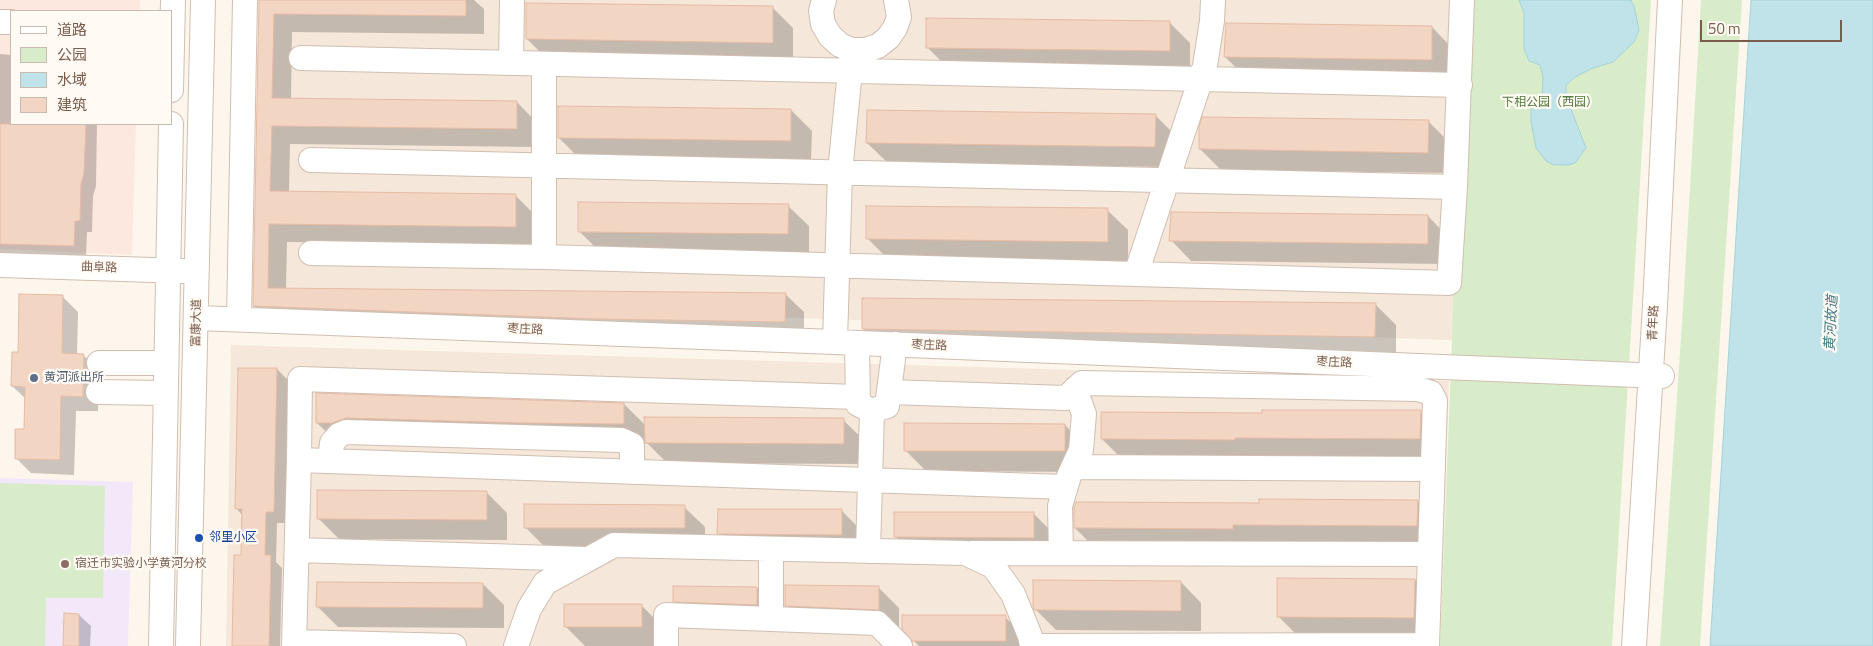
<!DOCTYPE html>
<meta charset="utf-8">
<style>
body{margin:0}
#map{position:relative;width:1873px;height:646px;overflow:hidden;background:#fdf6ec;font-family:"Titillium Web","Noto Sans SC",sans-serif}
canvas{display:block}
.legend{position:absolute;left:10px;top:10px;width:162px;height:115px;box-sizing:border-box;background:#fffaf3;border:1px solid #cabbb1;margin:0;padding:6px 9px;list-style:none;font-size:15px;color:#7a5c4d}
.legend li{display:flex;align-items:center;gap:10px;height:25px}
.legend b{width:25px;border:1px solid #cabbb1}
.scale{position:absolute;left:1700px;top:20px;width:142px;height:22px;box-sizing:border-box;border:2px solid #7a5c4d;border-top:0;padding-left:6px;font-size:15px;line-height:18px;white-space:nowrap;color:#7a5c4d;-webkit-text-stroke:4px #fffaf3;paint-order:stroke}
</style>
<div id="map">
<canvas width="1873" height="646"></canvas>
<ul class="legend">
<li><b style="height:6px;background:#fff"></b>道路</li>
<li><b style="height:14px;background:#d8ecc9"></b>公园</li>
<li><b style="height:14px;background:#bfe3e8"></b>水域</li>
<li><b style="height:14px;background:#f3d5c3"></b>建筑</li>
</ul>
<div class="scale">50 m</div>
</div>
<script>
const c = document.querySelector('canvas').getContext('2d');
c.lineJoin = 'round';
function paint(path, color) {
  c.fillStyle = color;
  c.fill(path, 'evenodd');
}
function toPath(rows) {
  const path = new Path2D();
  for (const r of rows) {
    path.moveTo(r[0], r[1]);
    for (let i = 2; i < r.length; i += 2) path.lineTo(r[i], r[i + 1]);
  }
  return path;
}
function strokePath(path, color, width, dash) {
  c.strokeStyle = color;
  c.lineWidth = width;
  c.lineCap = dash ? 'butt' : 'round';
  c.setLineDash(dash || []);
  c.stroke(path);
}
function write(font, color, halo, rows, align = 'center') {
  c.font = font + ' "Titillium Web","Noto Sans SC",sans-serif';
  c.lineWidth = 4.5;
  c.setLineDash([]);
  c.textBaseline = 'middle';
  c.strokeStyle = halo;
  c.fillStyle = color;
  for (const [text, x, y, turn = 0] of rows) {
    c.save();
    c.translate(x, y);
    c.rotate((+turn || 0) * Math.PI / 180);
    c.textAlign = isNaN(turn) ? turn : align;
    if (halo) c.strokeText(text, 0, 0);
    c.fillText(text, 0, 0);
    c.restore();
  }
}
paint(toPath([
 [261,0,1458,0,1452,340,256,300],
 [231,345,1449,381,1440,646,226,646]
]), '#f5e8da');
paint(toPath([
 [0,0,140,0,140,11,11,11,0,20],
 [0,23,11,23,11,124,136,124,132,255,0,249]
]), '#fde8e0');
paint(toPath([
 [0,478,133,482,128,646,0,646]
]), '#f3e8fa');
paint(toPath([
 [1458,0,1651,0,1612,646,1440,646,1452,340],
 [1701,0,1742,0,1700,646,1660,646,1683,308],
 [0,483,105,486,103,598,46,598,45,646,0,646]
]), '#d8ecc9');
const water = toPath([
 [1519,0,1631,0,1634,6,1639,30,1634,42,1613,62,1593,68,1575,77,1566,85,1566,96,1586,148,1575,163,1567,165,1554,165,1546,161,1536,148,1531,122,1531,109,1542,98,1543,77,1540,65,1529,61,1524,49,1524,13,1519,0],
 [1751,0,1873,0,1873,646,1710,646,1751,0]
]);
paint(water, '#bfe3e8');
strokePath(water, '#a5d3da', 1);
paint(toPath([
 [260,0,474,0,484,9,484,34,292,32,291,99,517,102,535,121,535,147,290,144,289,192,515,195,534,214,534,245,287,242,286,289,785,294,804,312,804,340,273,324,254,306],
 [773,8,793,28,793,63,548,60,527,39],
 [1169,22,1190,43,1190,71,948,68,927,47],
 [1432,27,1452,48,1452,80,1246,77,1225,57],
 [0,54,11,55,11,124,97,124,96,186,93,196,92,232,87,232,86,257,0,255],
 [791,110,812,131,811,161,580,159,559,138],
 [1155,115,1176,136,1176,167,888,163,867,143],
 [1428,121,1449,142,1449,173,1221,170,1200,149],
 [788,206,809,226,809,254,600,252,579,231],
 [1107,210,1128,230,1128,262,888,259,867,238],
 [1428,216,1448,237,1448,264,1191,261,1171,240],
 [63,297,78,312,77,355,83,355,99,370,98,411,76,411,74,475,31,473,16,458,25,431,26,399,12,386,19,353],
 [1375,304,1396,325,1396,358,884,349,863,329],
 [277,369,289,381,285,523,277,523,276,562,282,568,280,646,233,646,242,556,243,516,236,508],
 [317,395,624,404,646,426,843,420,864,440,864,464,667,463,645,441,645,444,338,443,317,423],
 [1420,412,1441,432,1440,459,1123,460,1102,439,1263,414],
 [1065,425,1085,446,1085,472,926,471,905,450],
 [486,492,507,513,507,540,339,539,318,518],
 [1418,501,1438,522,1437,546,1096,549,1075,528,1260,504],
 [684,507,705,527,705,549,546,548,525,527],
 [842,511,862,531,862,556,739,554,719,533],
 [1034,514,1054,534,1054,558,916,557,895,536],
 [1415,580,1436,601,1434,638,1299,637,1278,616],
 [1181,582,1201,603,1201,631,1056,630,1035,609],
 [483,584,504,605,504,628,338,627,318,607],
 [878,587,899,608,899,630,807,626,786,605],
 [757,588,778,609,695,622,674,601],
 [642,606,662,626,662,646,585,646,565,626],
 [79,615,91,626,90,646,64,646],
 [1005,617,1026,637,1026,646,919,646,913,640]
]), '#0003');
const building = toPath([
 [259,0,466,0,466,16,274,14,272,98,517,101,517,129,272,126,270,191,516,194,516,227,269,224,268,288,786,293,785,322,596,319,253,306,259,0],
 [526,3,773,6,773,43,526,39,526,3],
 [926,18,1170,21,1170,51,926,48,926,18],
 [1226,23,1432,26,1432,60,1224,57,1226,23],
 [558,106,791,109,791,141,558,138,558,106],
 [867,110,1156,114,1155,147,866,143,867,110],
 [1202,117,1429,120,1428,153,1199,149,1199,127,1202,117],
 [0,124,86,124,84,173,81,184,80,221,75,221,74,246,0,244,0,124],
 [578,202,789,204,788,234,578,232,578,202],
 [866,206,1108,208,1108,242,866,239,866,206],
 [1171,212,1428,215,1428,244,1169,241,1171,212],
 [19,294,63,295,62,353,84,354,83,397,61,396,60,460,15,459,15,429,24,429,25,387,11,386,12,352,18,352,19,294],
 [862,298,1376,303,1375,337,862,329,862,298],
 [238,368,277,368,274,512,266,512,265,555,271,555,269,646,232,646,234,555,241,555,242,509,235,509,238,368],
 [316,393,624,403,624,424,522,423,346,418,332,423,316,423,316,393],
 [1262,410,1421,410,1420,439,1235,438,1235,440,1101,439,1101,412,1262,413,1262,410],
 [644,417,844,418,844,444,645,443,644,417],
 [904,423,1065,424,1065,451,904,451,904,423],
 [317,490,487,491,487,520,317,519,317,490],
 [1259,499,1418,500,1417,526,1233,525,1233,529,1074,528,1074,508,1076,502,1259,503,1259,499],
 [524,504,685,505,685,528,524,528,524,504],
 [718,509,842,509,842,535,717,534,718,509],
 [894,512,1034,512,1034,538,894,537,894,512],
 [1277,578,1415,579,1414,618,1277,617,1277,578],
 [1033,580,1181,581,1181,611,1034,610,1033,606,1033,580],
 [317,582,483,583,483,608,316,607,317,582],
 [785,585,879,586,879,610,785,606,785,585],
 [673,586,757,587,757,605,673,602,673,586],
 [564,604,642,604,642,627,564,627,564,604],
 [64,613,79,614,79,646,63,646,64,613],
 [902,615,1006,615,1006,641,912,641,902,629,902,615]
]);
paint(building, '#f3d5c3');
strokePath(building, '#e6bba3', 1);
const minor = toPath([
 [824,0,821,11,823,24,830,36,840,45,852,50,865,50,878,46,888,38,895,28,899,17,896,0],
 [0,22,11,22],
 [301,58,1460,85],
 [511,63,512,0],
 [544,64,544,257],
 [171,90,173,0],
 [311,160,1455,187],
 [311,253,544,257,1449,283,1455,187,1462,0],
 [0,265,183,271],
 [1136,274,1205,66,1212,21,1213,0],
 [197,318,835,342,1662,376],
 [239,319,245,0],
 [835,342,840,172,852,50],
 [857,343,858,404,872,411,887,406,895,344],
 [99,363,166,363],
 [98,392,165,393],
 [889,392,1066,398,1082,383,1418,389,1431,393,1435,401,1427,646],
 [299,460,300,379,858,397],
 [330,461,332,443,339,435,346,432,621,440,632,445,632,472],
 [1074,467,1433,469],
 [297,550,586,559],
 [868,551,872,411],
 [972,553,1430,554],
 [1061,553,1060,506,1069,476,1081,450,1084,414,1075,389],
 [771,619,771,549],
 [294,642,454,646],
 [161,646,171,124],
 [188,646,203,0],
 [294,646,299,460,1065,487],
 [516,646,529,609,545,583,614,545,965,553,993,566,1013,594,1030,636,1032,646],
 [666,646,666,615,877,623,900,646],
 [1032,646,1427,645],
 [1634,646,1655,306,1670,0]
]);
strokePath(minor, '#d1beb0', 26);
strokePath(minor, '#fff', 24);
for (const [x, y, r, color] of [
 [34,378,5,"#5c6f8a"],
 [199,538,5,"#1a4fb4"],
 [65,564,5,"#8d6e63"]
]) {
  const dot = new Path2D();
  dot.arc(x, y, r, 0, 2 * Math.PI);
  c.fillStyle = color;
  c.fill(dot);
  strokePath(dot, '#fffaf3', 2);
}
write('12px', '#537a41', '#fffaf3', [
 ["下相公园（西园）",1550,103]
]);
write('12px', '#7a5c4d', '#fffaf3', [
 ["曲阜路",99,268,2],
 ["富康大道",197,323,-89],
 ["青年路",1654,323,-87],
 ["枣庄路",525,330,2],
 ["枣庄路",929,346,2],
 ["枣庄路",1334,363,2]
]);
write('12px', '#4e5e75', '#fffaf3', [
 ["黄河派出所",44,378]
], 'left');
write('12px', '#164399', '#fffaf3', [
 ["邻里小区",209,538]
], 'left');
write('12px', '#785e54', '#fffaf3', [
 ["宿迁市实验小学黄河分校",75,564]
], 'left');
write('italic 14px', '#437c86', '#fffaf3', [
 ["黄河故道",1832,323,-87]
]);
</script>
